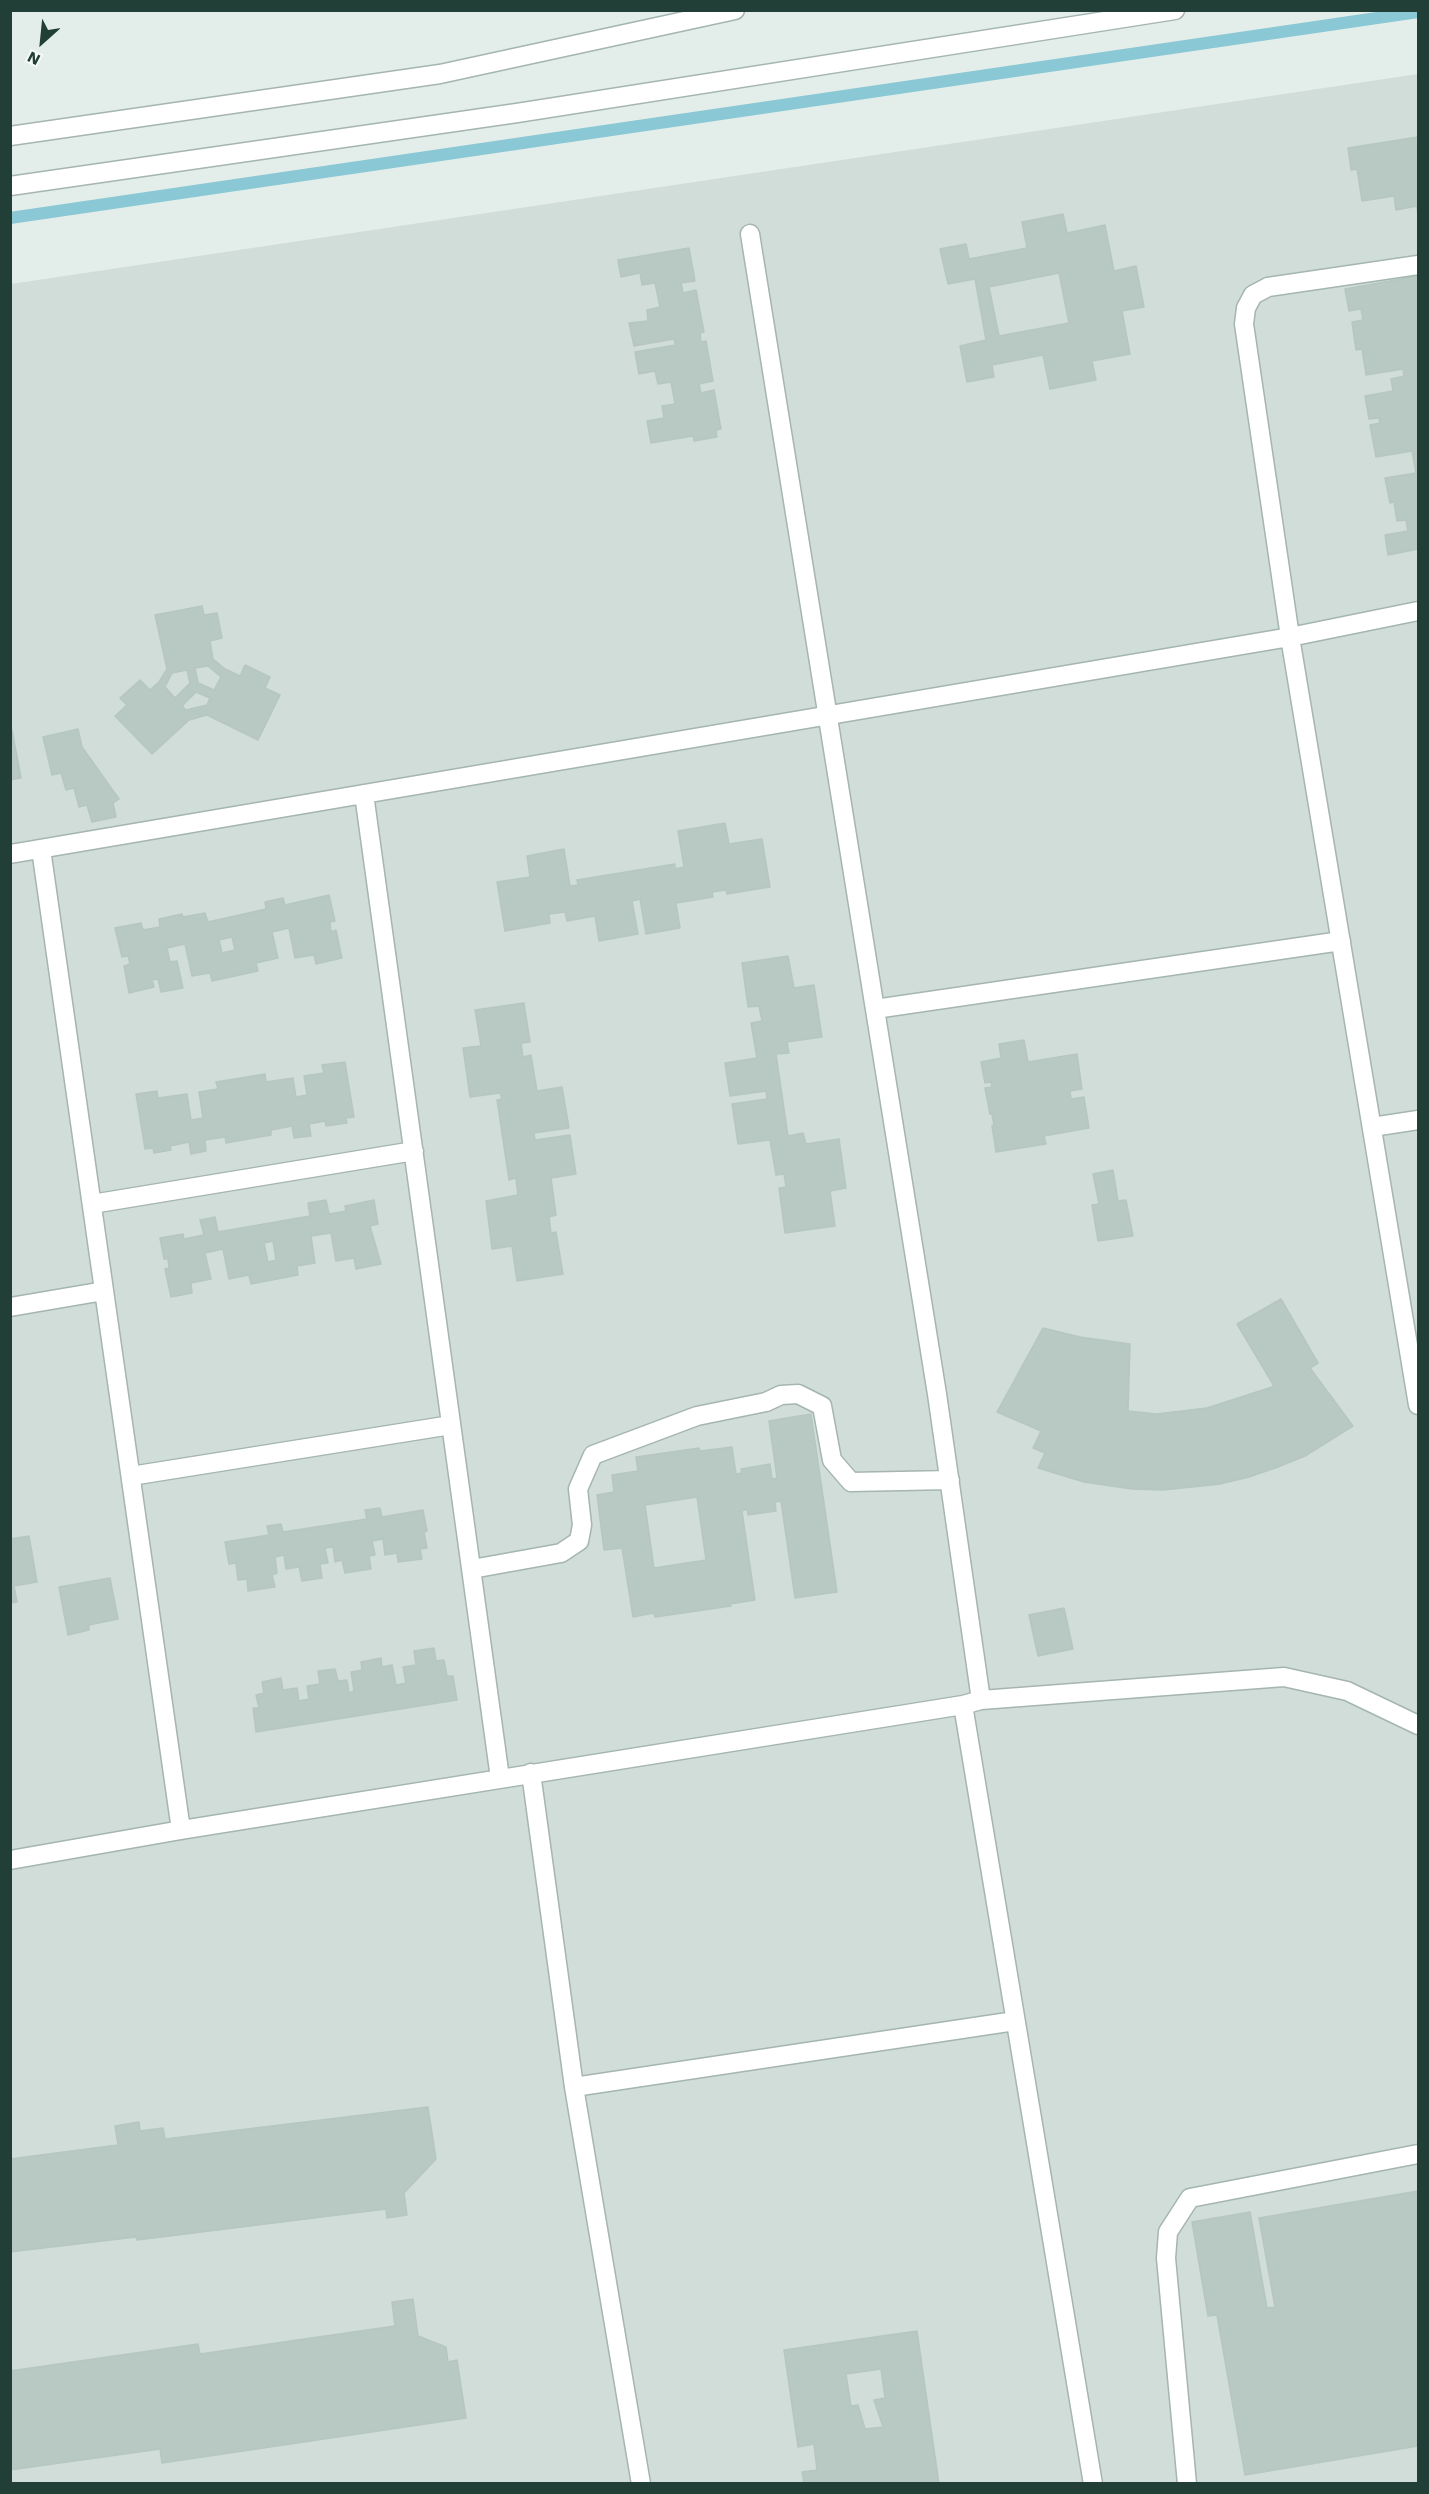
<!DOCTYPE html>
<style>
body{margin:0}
#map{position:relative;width:1429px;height:2494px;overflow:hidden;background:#e3ede9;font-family:"Work Sans",sans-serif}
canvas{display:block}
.frame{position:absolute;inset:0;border:12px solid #223f37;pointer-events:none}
.north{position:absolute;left:12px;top:12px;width:60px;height:60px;-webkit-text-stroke:4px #f4faf7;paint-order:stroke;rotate:207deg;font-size:16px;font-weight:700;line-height:24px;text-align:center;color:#223f37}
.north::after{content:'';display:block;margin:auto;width:21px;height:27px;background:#223f37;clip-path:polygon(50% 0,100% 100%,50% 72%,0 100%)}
</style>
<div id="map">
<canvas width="1429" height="2494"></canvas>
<div class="frame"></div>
<div class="north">N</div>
</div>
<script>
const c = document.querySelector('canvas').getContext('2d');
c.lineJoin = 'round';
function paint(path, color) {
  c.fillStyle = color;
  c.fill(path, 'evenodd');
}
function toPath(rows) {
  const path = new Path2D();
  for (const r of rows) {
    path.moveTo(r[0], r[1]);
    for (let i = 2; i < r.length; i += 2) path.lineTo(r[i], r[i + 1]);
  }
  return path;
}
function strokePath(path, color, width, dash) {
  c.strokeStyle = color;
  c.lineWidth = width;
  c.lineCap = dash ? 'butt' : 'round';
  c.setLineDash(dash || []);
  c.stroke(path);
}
paint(toPath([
 [1418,74,1418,2483,11,2484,11,284]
]), '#d1ddd8');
strokePath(toPath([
 [10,218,1418,12]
]), '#89c8d4', 12);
const building = toPath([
 [1418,137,1418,217,1417,206,1396,210,1394,196,1362,201,1357,169,1351,170,1348,148,1418,137],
 [1063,214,1067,233,1105,225,1114,271,1136,266,1144,307,1122,311,1130,354,1092,361,1096,380,1050,389,1043,355,992,365,994,377,967,382,960,346,986,340,975,279,948,284,940,249,966,244,969,259,1027,248,1022,222,1063,214],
 [1059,273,1069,323,999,336,989,287,1059,273],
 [689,248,695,281,681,283,683,293,696,290,704,332,700,333,701,342,706,341,713,381,699,384,701,393,714,390,721,429,716,430,717,437,694,441,693,436,651,443,647,421,664,418,662,406,675,404,671,382,658,384,655,371,639,374,635,352,675,345,674,339,634,346,629,323,648,321,647,310,660,307,655,283,642,285,640,273,621,277,618,260,689,248],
 [1418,276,1418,549,1388,555,1385,535,1408,531,1406,520,1397,521,1394,502,1390,503,1385,478,1416,473,1412,451,1376,457,1370,425,1380,423,1379,418,1369,419,1365,396,1393,391,1391,379,1404,376,1403,369,1366,375,1362,349,1356,350,1352,322,1363,320,1361,309,1349,311,1345,289,1418,276],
 [202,606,204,615,217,613,222,638,210,641,213,659,225,669,240,676,245,665,270,677,265,688,280,695,258,740,207,715,189,720,152,754,115,716,127,705,120,698,140,680,150,690,159,682,167,669,155,615,202,606],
 [208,666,221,677,214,690,198,683,195,668,208,666],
 [187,670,190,683,175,698,165,687,172,673,187,670],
 [196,692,210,698,207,705,186,710,182,706,196,692],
 [78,729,82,747,119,799,113,803,116,817,92,822,87,805,79,807,74,788,66,790,61,773,52,775,43,737,78,729],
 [10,730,12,730,21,778,10,780,10,730],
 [725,823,729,844,762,839,770,887,727,894,726,890,712,892,713,897,676,903,680,928,646,934,640,899,632,901,638,934,599,941,595,916,567,921,565,912,549,914,550,923,505,931,497,882,530,877,527,856,564,849,570,886,578,885,577,880,675,864,675,869,684,867,678,831,725,823],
 [329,895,335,921,330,922,331,932,336,930,342,958,316,964,314,955,295,958,289,928,272,932,278,958,256,963,258,971,212,981,210,973,192,976,185,944,167,948,170,962,177,961,183,988,161,992,158,979,152,980,154,987,129,993,124,966,130,964,128,956,122,957,115,928,141,923,143,930,160,927,159,919,182,914,183,917,205,913,208,922,266,909,265,902,283,898,285,905,329,895],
 [232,937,235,950,222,953,219,940,232,937],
 [788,956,794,988,814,985,822,1037,787,1042,789,1053,776,1054,788,1136,803,1133,806,1144,839,1139,846,1188,830,1191,835,1226,785,1233,779,1188,786,1187,784,1174,776,1175,770,1140,738,1144,732,1104,767,1099,766,1091,730,1096,725,1063,757,1058,751,1023,762,1021,759,1006,748,1007,742,963,788,956],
 [524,1003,530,1042,521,1043,523,1057,531,1055,537,1091,562,1087,569,1128,534,1133,535,1140,570,1135,576,1174,551,1178,556,1215,549,1217,551,1233,556,1232,563,1274,517,1281,512,1246,492,1249,486,1201,518,1195,516,1178,509,1180,497,1100,502,1099,500,1093,470,1097,463,1048,481,1046,475,1010,524,1003],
 [1024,1040,1028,1062,1077,1054,1082,1089,1070,1091,1071,1099,1084,1097,1089,1128,1044,1136,1046,1144,996,1152,992,1126,994,1125,992,1114,990,1114,985,1088,992,1087,991,1082,985,1083,981,1062,1001,1058,999,1044,1024,1040],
 [345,1062,354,1117,346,1118,347,1123,326,1126,325,1121,309,1124,311,1136,294,1138,292,1126,271,1130,271,1135,226,1143,225,1137,205,1140,206,1151,191,1154,189,1142,170,1146,171,1150,154,1153,153,1148,145,1149,136,1094,157,1091,158,1098,187,1094,191,1120,203,1118,199,1092,218,1089,216,1082,265,1074,266,1082,293,1078,296,1097,307,1095,304,1076,324,1073,322,1065,345,1062],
 [1113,1170,1118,1201,1126,1200,1133,1236,1098,1241,1092,1205,1099,1204,1093,1174,1113,1170],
 [326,1200,329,1214,346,1211,345,1206,374,1200,378,1224,370,1226,381,1264,356,1269,354,1258,336,1261,331,1233,311,1236,315,1263,297,1266,298,1275,251,1284,249,1275,229,1279,223,1249,205,1253,211,1279,191,1283,192,1293,171,1297,165,1269,169,1268,168,1259,164,1259,160,1238,183,1234,184,1239,204,1235,200,1220,215,1217,218,1232,310,1216,308,1203,326,1200],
 [273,1241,276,1260,268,1262,264,1243,273,1241],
 [1281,1299,1318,1363,1310,1368,1353,1426,1305,1456,1278,1467,1249,1477,1220,1484,1163,1490,1132,1489,1084,1482,1038,1468,1045,1453,1033,1448,1041,1431,997,1412,1043,1328,1080,1337,1130,1344,1128,1411,1157,1414,1207,1408,1272,1387,1274,1386,1237,1324,1281,1299],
 [811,1414,837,1592,795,1598,781,1501,775,1502,776,1511,748,1515,747,1509,742,1511,755,1600,730,1604,731,1606,655,1617,654,1613,633,1617,622,1548,604,1550,597,1495,614,1492,612,1475,638,1471,636,1457,699,1448,700,1451,732,1447,736,1474,742,1473,741,1469,770,1464,772,1479,777,1478,769,1421,811,1414],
 [697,1497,706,1560,654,1568,645,1505,697,1497],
 [380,1508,382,1517,423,1510,427,1531,424,1532,427,1548,420,1549,422,1559,398,1562,397,1553,385,1555,383,1539,372,1541,375,1555,369,1556,371,1569,345,1573,342,1560,335,1562,333,1547,325,1548,328,1563,320,1564,322,1578,302,1581,299,1567,286,1569,284,1555,275,1557,277,1573,272,1575,275,1587,248,1591,247,1579,238,1580,236,1563,229,1564,225,1542,269,1535,267,1526,281,1524,283,1532,367,1519,365,1510,380,1508],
 [29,1536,37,1582,14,1586,17,1602,10,1603,10,1539,29,1536],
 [110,1578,118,1619,89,1625,89,1630,68,1635,59,1587,110,1578],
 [1064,1608,1073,1649,1038,1656,1029,1615,1064,1608],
 [434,1648,436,1661,444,1660,447,1676,453,1676,457,1700,256,1732,253,1708,259,1708,256,1695,264,1693,262,1682,281,1678,283,1690,297,1688,299,1701,309,1699,307,1686,320,1684,318,1671,335,1669,338,1681,347,1680,349,1693,354,1691,351,1672,362,1670,361,1662,381,1658,382,1667,392,1665,396,1685,406,1683,403,1667,416,1665,414,1651,434,1648],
 [428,2107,436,2159,404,2193,407,2215,387,2218,386,2209,137,2240,136,2237,10,2252,10,2159,118,2145,115,2126,139,2122,140,2131,163,2128,165,2139,428,2107],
 [1418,2191,1418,2446,1245,2475,1217,2315,1208,2316,1192,2222,1250,2212,1267,2308,1275,2307,1259,2218,1418,2191],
 [413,2299,418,2336,446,2347,448,2362,457,2360,466,2418,162,2463,160,2449,10,2470,10,2371,198,2344,200,2354,395,2326,392,2302,413,2299],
 [917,2331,939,2484,804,2484,802,2472,817,2470,814,2444,798,2447,784,2350,917,2331],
 [881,2369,885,2398,874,2400,883,2427,865,2429,858,2405,851,2406,846,2374,881,2369]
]);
paint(building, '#b8c8c2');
strokePath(building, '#b5c7c0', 1.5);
const service = toPath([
 [750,234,937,1394,981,1700],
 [1418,265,1268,287,1253,295,1246,308,1244,324,1290,637,1418,1405],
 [364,794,500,1778],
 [41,849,181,1830],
 [10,854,1290,637,1418,611],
 [875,1009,1341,941],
 [1372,1127,1418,1120],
 [92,1204,414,1151],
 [10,1307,104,1291],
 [131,1476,451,1425],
 [472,1569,561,1553,579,1541,582,1525,578,1489,593,1455,697,1416,766,1402,781,1395,798,1394,822,1406,832,1460,851,1482,950,1480],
 [963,1705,1093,2484],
 [531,1773,574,2087,641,2484],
 [10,1860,181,1830,963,1705,981,1700,1284,1677,1347,1691,1418,1725],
 [574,2087,1015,2021],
 [1187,2484,1166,2258,1168,2232,1190,2198,1418,2154]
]);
const minor = toPath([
 [10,136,440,74,735,10],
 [10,186,517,113,1175,10]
]);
strokePath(service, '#a5b5b0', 21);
strokePath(minor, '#a5b5b0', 21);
strokePath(service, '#fff', 18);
strokePath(minor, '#fff', 18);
</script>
